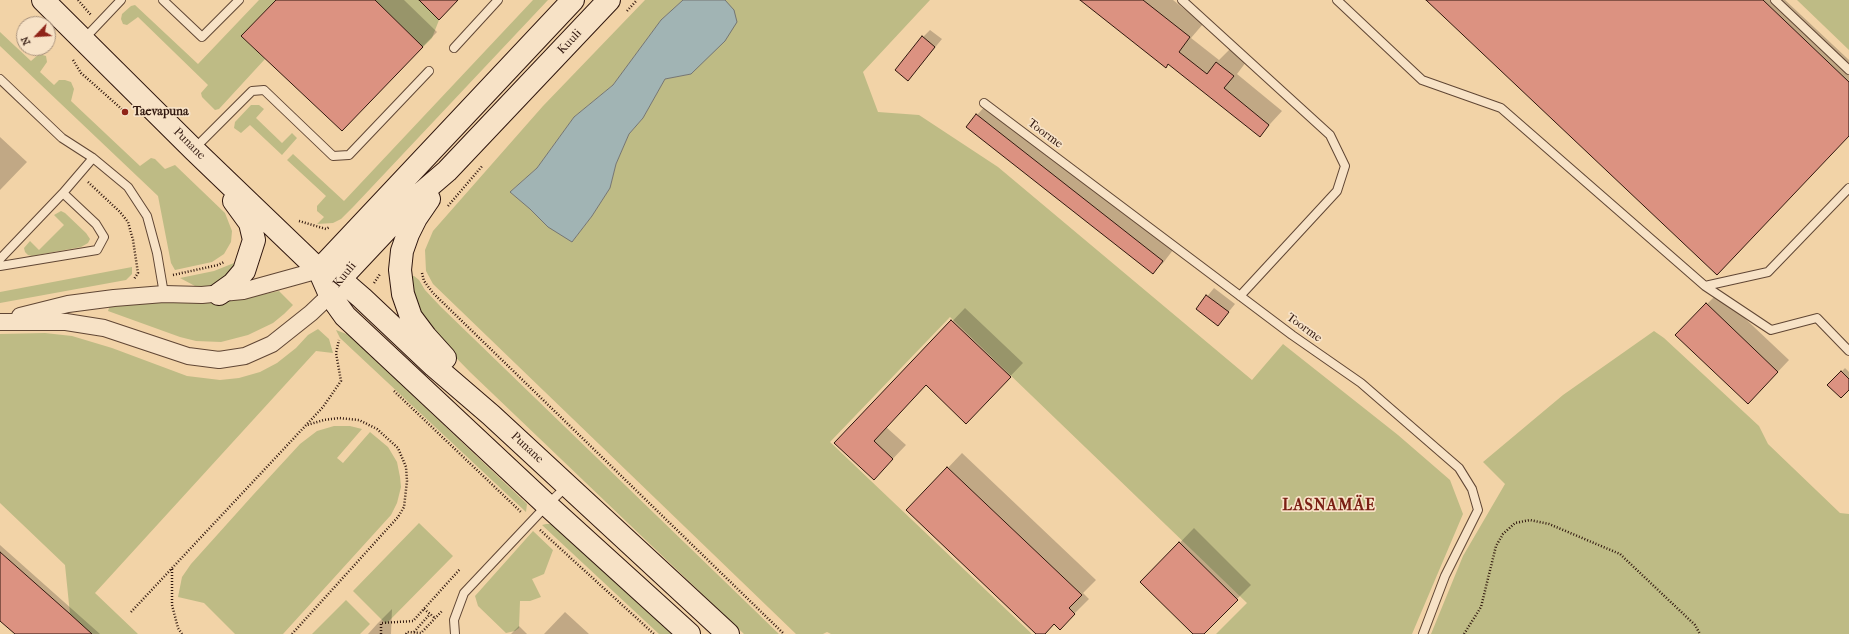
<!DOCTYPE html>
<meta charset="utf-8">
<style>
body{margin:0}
#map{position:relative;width:1849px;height:634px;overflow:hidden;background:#f2d3a7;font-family:"IM FELL French Canon",serif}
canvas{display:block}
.north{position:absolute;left:16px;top:16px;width:40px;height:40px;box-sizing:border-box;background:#f7e2c6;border:1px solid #a7917c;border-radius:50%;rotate:245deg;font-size:11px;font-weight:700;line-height:16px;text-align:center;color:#30170e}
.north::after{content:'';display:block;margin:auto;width:14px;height:18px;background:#8f2418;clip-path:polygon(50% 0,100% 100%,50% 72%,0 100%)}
</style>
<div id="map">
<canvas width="1849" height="634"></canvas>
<div class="north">N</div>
</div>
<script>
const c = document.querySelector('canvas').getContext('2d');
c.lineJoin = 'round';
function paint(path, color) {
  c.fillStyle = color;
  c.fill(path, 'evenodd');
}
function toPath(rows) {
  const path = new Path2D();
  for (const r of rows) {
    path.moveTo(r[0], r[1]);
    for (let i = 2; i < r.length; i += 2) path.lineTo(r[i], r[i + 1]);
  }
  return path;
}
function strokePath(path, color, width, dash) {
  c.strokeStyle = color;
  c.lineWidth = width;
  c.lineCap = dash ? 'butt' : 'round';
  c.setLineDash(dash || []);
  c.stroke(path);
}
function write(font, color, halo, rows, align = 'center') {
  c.font = font + ' "IM FELL French Canon",serif';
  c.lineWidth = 3.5;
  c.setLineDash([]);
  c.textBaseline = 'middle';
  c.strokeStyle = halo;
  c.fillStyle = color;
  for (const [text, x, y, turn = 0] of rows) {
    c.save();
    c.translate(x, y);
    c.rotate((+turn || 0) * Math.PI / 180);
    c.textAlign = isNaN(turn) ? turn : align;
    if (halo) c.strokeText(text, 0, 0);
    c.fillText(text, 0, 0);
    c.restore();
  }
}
paint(toPath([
 [259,0,276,0,241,36,265,59,219,109,215,110,202,97,201,93,208,85,138,17,127,25,123,24,121,19,122,14,131,6,135,5,198,64],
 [375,0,419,0,439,20,432,38,423,47],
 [533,0,548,0,354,206,341,219,333,223,317,224,324,217,317,211,317,206,326,196,287,160,293,154,344,201],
 [645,0,683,0,661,20,613,85,574,117,537,168,510,192,572,242,592,216,610,188,616,164,629,134,643,118,665,79,691,74,724,0,930,0,863,72,878,112,919,115,998,167,1252,380,1283,344,1398,435,1450,480,1463,514,1412,634,1216,634,1247,603,950,317,830,442,1032,634,831,634,827,632,823,634,796,634,433,284,426,271,425,250,433,231,543,106],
 [1797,0,1849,0,1849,50],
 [0,32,31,61,39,54,46,56,47,62,40,72,54,85,59,80,65,80,71,82,74,89,71,101,140,166,151,158,155,159,165,169,175,165,225,213,232,231,231,242,224,254,212,262,175,270,171,263,158,196,0,46],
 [251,105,259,105,264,109,256,118,282,143,292,133,297,138,282,155,250,125,241,133,234,128,235,122],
 [61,211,65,213,86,233,90,239,88,243,81,247,32,256,28,255,25,252,24,248,30,241,39,250,64,225,54,215],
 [240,262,231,275,210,287,201,288,195,286,180,278,214,271,234,263],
 [132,267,132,274,126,280,0,303,0,292],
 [409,276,414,276,419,280,425,290,441,307,779,634,744,634,470,372,427,328,418,313],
 [279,291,293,305,284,314,273,323,248,335,221,342,196,341,180,337,108,311,110,305,140,303,213,302,250,297],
 [318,329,329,339,333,353,316,351,95,593,138,634,92,634,70,614,65,565,0,503,0,334,45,333,72,336,112,348,187,376,220,380,239,378,260,372,277,363,296,348,308,335],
 [336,330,349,335,527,504,526,512,340,338],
 [1654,331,1664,338,1759,426,1768,444,1840,513,1849,514,1849,634,1431,634,1463,556,1505,484,1483,462,1563,395],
 [334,426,350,426,362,429,337,458,343,463,370,432,388,447,397,462,400,477,401,487,397,503,391,515,283,634,235,634,204,603,178,597,182,577,191,564,253,495,300,444,317,431],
 [419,523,453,556,386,624,353,591],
 [546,524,552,524,674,634,659,634,542,525],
 [533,531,553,550,544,574,532,579,541,597,530,601,520,601,519,628,515,631,506,633,478,606,475,596],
 [346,600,370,624,360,634,312,634]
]), '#bebb85');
const water = toPath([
 [683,0,725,0,734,10,737,22,725,41,691,74,665,79,643,118,629,134,616,164,610,188,592,216,572,242,548,227,530,209,510,192,537,168,574,117,613,85,661,20,683,0]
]);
paint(water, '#a1b4b4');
strokePath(water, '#747572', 1);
paint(toPath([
 [277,0,404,0,437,32,356,115],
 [1082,0,1173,0,1203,24,1191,38,1219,60,1230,49,1246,62,1237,74,1282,111,1260,135,1169,63,1166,67],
 [1428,0,1785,0,1849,60,1849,135],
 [930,30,942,39,908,80,923,37],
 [987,104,1173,250,1163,263,1152,273,977,115],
 [0,137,27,162,0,190],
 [1214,288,1235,304,1218,325,1197,309],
 [1718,293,1789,360,1759,392,1707,304],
 [965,308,1023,363,978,410,927,384,886,427,906,445,886,466,836,443],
 [1845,368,1849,372,1849,389,1829,385],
 [962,453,1096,580,1083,593,1089,599,1060,628,1054,623,1044,634,1037,634,908,510],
 [1194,528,1251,585,1202,634,1194,634,1142,582],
 [0,545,100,634,17,634,0,619],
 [392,609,391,634,368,634,378,623],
 [565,612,589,634,544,634],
 [519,626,527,634,511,634]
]), '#0003');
const building = toPath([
 [276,0,375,0,423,47,342,131,241,36,276,0],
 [419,0,458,0,439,20,419,0],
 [1080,0,1143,0,1190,37,1179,52,1207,74,1216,62,1234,76,1224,88,1269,125,1260,137,1168,64,1166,68,1080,0],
 [1426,0,1763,0,1849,82,1849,136,1717,275,1426,0],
 [922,36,935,47,908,81,895,70,922,36],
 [976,114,1163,261,1153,274,966,127,976,114],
 [1206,295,1229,312,1218,326,1196,309,1206,295],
 [1706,303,1778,372,1748,404,1675,335,1706,303],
 [951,320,1011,377,966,424,926,385,874,441,893,459,874,480,834,443,951,320],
 [1841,371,1849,379,1849,390,1841,398,1827,385,1841,371],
 [947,467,1082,595,1069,608,1075,614,1060,630,1054,624,1045,634,1036,634,906,510,947,467],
 [1179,542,1238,600,1204,634,1193,634,1140,582,1179,542],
 [0,552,70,614,92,634,15,634,0,621,0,552]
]);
paint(building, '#dc9281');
strokePath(building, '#30170e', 1);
const lane = toPath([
 [163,0,202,37,239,0],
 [1182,0,1330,135,1345,166,1337,191,1240,296],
 [1337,0,1422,80,1501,108,1705,286,1768,272,1849,188],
 [1775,0,1849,70],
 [84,39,121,0],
 [454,48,498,0],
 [0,79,62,138,93,158,128,187,147,216,157,253,164,294],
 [984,103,1292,335,1361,383,1459,468,1472,489,1478,510,1445,576,1423,634],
 [194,149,252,91,264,90,333,156,349,155,429,71],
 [0,259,63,193,93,158],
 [0,266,97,250,104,237,96,224,63,193],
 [1705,286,1771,330,1817,318,1849,351],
 [455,634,454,620,464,593,547,505,567,486]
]);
const street = toPath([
 [20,316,68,304,114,298,164,294,202,295,243,291,319,270],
 [0,322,66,322,104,328,188,356,219,360,245,356,272,344,311,313,330,295,335,286]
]);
const secondary = toPath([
 [43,0,194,150,319,270,340,279,362,298,434,366,491,415,728,634],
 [429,199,416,218,408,234,402,251,400,270,403,294,411,317,426,337,445,358],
 [319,270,330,295,345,316,547,505,689,634],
 [319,270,573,0],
 [340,279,419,195,447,171,609,0],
 [219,294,233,284,244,271,254,240,250,223,234,201]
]);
strokePath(lane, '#604634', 10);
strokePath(street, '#604634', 18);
strokePath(secondary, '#30170e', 24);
strokePath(toPath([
 [78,0,91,15],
 [627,11,637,0],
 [73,60,81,73,124,111],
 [88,182,120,212,128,222,133,240,138,273,134,279],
 [448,206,483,165],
 [299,221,326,229,330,227],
 [422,273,424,281,433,293,784,634],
 [173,275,218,265,224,262],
 [374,283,380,274],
 [394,391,522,513],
 [540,530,654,634],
 [172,569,172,605,178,628,182,634],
 [424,609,435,618],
 [131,612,323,407,341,381,336,353,339,340],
 [414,632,430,614],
 [292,634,398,517,404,507,407,481,406,467,398,448,377,429,359,420,339,418,324,420,307,425],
 [381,634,381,623,413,621,460,569],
 [406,634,407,632,421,633,442,611],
 [1464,634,1481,607,1496,546,1503,534,1515,523,1530,520,1549,524,1620,554,1695,625,1700,634]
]), '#30170e', 2.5, [1, 2]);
strokePath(lane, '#f7e2c6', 8);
strokePath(street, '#f7e2c6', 16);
strokePath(secondary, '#f7e2c6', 22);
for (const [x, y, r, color] of [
 [125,112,4,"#8f2418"]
]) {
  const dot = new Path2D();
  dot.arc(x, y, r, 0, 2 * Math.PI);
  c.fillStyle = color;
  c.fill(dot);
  strokePath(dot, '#f7e2c6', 1.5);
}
write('12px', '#30170e', '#f7e2c6', [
 ["Kuuli",570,42,-47],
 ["Toorme",1045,134,37],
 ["Punane",189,144,45],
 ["Kuuli",345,275,-51],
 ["Toorme",1304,328,36],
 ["Punane",527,448,43]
]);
write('bold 12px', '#30170e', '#f7e2c6', [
 ["Taevapuna",133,112]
], 'left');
c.letterSpacing = '1px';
write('bold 16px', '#7a1f14', '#f7e2c6', [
 ["LASNAMÄE",1329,506]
]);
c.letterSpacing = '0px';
</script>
